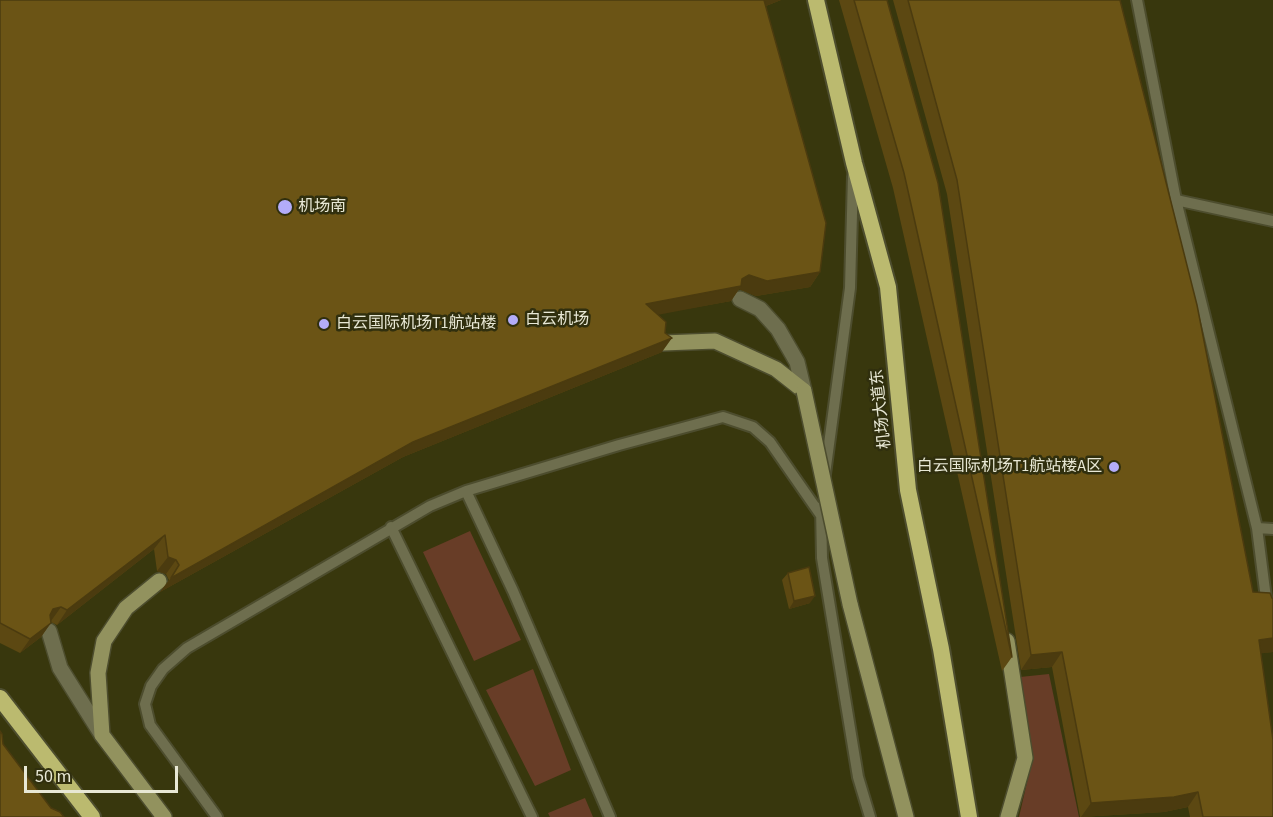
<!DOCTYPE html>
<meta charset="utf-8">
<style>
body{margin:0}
#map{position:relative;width:1273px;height:817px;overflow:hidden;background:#302f0e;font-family:"Source Sans 3",sans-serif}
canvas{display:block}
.scale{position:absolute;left:24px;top:766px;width:154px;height:27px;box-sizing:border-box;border:3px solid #e8e8d5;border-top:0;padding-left:8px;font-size:18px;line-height:21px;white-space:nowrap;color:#e8e8d5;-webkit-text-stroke:4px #302f0e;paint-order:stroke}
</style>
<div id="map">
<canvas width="1273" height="817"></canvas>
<div class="scale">50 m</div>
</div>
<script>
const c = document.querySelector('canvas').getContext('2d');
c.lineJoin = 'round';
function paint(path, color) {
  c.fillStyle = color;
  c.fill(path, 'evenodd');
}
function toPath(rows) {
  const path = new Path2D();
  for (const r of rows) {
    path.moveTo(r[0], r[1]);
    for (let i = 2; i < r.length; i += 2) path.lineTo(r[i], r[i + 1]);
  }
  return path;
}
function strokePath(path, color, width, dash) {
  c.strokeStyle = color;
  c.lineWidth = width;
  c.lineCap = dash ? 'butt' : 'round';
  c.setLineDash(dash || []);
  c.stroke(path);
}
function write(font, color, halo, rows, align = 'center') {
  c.font = font + ' "Source Sans 3","Noto Sans SC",sans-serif';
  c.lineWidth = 5;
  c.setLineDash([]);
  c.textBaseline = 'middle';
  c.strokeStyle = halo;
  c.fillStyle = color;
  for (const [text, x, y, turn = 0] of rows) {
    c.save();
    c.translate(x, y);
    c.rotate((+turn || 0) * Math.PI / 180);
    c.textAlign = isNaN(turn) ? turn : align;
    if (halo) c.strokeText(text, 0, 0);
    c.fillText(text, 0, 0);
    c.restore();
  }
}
paint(toPath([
 [0,0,1273,0,1273,817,0,817]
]), '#38370d');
paint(toPath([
 [470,531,521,640,474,661,423,552],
 [533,669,571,770,535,786,486,690],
 [1049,674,1079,817,1019,817,1031,765,1020,677],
 [585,798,593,817,550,817,548,813]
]), '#683d27');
const service = toPath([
 [1137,0,1176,200,1257,528,1267,606],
 [1176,200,1273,221],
 [825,474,850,288,853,176],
 [466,491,513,591,610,817],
 [821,507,822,558,858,777,870,817],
 [391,527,532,817],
 [1257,528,1273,529],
 [217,817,150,725,145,704,151,686,163,669,187,648,430,506,466,491,619,445,723,417,753,427,770,442,820,514]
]);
const tertiary = toPath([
 [740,299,760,309,778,329,797,362,804,391],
 [49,631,60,668,102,735]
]);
const secondary = toPath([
 [663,343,715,341,776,369,804,391],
 [159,581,126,608,104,641,98,673,102,735,164,817],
 [850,604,906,817],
 [1007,641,1025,758,1008,817]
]);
const trunk = toPath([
 [816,0,854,163,888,287,908,490,941,649,969,817],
 [0,698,92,817]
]);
strokePath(service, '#4d4d2e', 14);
strokePath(tertiary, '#4d4d2e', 18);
strokePath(secondary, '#4d4d2e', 18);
strokePath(trunk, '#4d4d2e', 20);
strokePath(service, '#6e6e4e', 10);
strokePath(tertiary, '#6e6e4e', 15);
strokePath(secondary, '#92925e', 15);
strokePath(trunk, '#bbba6f', 16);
const secondaryBridge = toPath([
 [804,391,850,604]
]);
strokePath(secondaryBridge, '#4d4d2e', 18, []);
strokePath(secondaryBridge, '#92925e', 15);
paint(toPath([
 [0,0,781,0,766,6,820,272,810,287,756,296,739,289,731,301,658,314,662,352,403,457,160,592,169,580,166,574,157,571,154,549,57,625,51,622,41,637,20,653,0,643],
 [839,0,887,0,1012,657,1002,671,893,188],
 [893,0,1120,0,1253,592,1273,599,1273,652,1261,653,1273,817,1190,817,1188,807,1164,812,1080,817,1052,667,1021,670,947,194],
 [788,573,810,603,789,609,782,580]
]), '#5c4812');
paint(toPath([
 [760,0,781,0,753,11],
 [820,272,810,287,756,296,739,289,731,301,636,319,646,304,742,279,749,275],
 [672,338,662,352,403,457,160,592,171,578,413,442],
 [165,535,154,549,57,625,67,610],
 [168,557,176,560,166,574,157,571],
 [815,596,810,603,789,609,794,601],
 [61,607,51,621,42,624,53,609],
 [51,623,41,637,20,653,30,639],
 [1273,638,1273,652,1248,655,1259,640],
 [1062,652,1052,667,1021,670,1031,655],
 [1198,792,1188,807,1164,812,1081,817,1091,803]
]), '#4b3b0f');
const building = toPath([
 [0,0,764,0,826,223,820,272,767,281,749,275,742,279,741,286,646,304,666,322,665,333,672,338,413,442,171,578,179,565,176,560,168,557,165,535,67,610,61,607,53,609,50,615,51,623,30,639,0,623,0,0],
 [854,0,887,0,938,183,1012,657,904,173,854,0],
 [908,0,1120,0,1197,305,1253,592,1270,593,1272,598,1273,599,1273,638,1259,640,1273,740,1273,817,1203,817,1198,792,1174,797,1091,803,1062,652,1031,655,957,180,908,0],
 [809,567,815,596,794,601,788,573,809,567],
 [0,731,2,734,3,744,51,808,60,812,64,817,0,817,0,731]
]);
paint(building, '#6b5415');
strokePath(building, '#4b3b0f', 1.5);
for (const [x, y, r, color] of [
 [285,207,8,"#b3acf9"],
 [513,320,6,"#b3acf9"],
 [324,324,6,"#b3acf9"],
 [1114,467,6,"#b3acf9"]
]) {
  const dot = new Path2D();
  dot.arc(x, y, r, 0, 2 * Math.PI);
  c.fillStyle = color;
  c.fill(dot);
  strokePath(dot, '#302f0e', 2);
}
write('16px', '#e8e8d5', '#302f0e', [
 ["机场南",298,207],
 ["白云机场",525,320],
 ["白云国际机场T1航站楼",336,324],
 ["白云国际机场T1航站楼A区",1102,467,"right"]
], 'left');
write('16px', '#e8e8d5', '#302f0e', [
 ["机场大道东",882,409,-96]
]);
</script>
